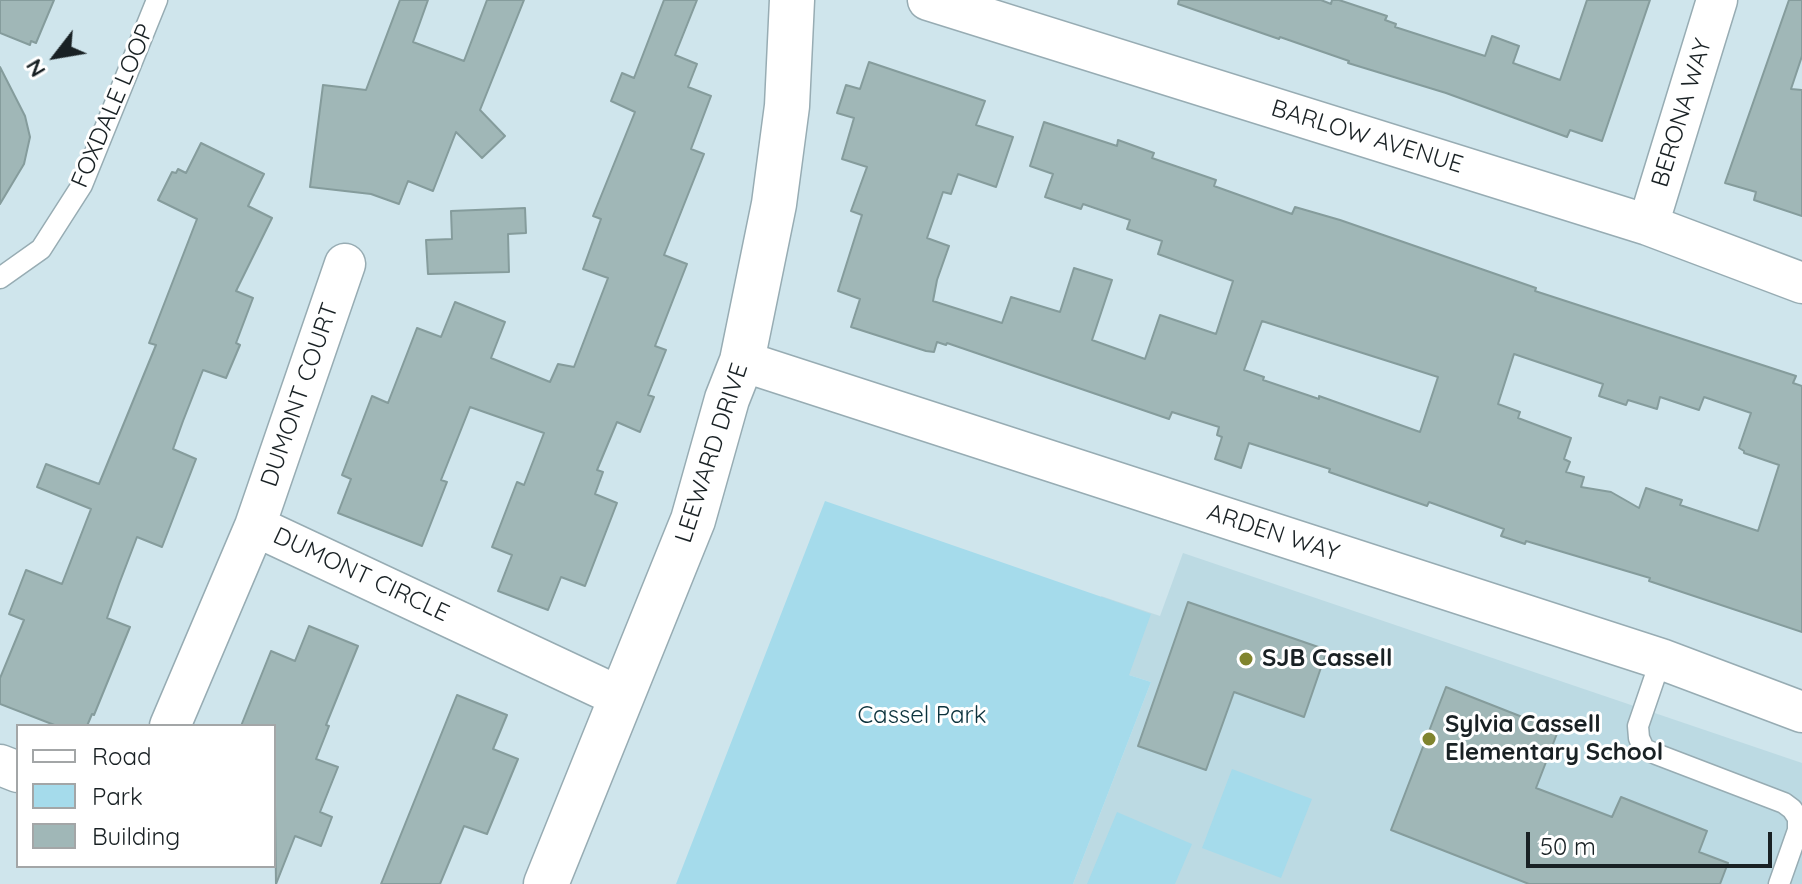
<!DOCTYPE html>
<style>
body{margin:0}
#map{position:relative;width:1802px;height:884px;overflow:hidden;background:#cfe5ec;font-family:Quicksand,sans-serif}
canvas{display:block}
.legend{position:absolute;left:16px;top:724px;width:260px;height:144px;box-sizing:border-box;background:#fff;border:2px solid #a3a6a7;margin:0;padding:10px 14px;list-style:none;font-size:24px;color:#192124}
.legend li{display:flex;align-items:center;gap:16px;height:40px}
.legend b{width:40px;border:2px solid #a3a6a7}
.north{position:absolute;left:16px;top:16px;width:80px;height:80px;-webkit-text-stroke:6px #fff;paint-order:stroke;rotate:239deg;font-size:22px;font-weight:700;line-height:32px;text-align:center;color:#192124}
.north::after{content:'';display:block;margin:auto;width:28px;height:36px;background:#192124;clip-path:polygon(50% 0,100% 100%,50% 72%,0 100%)}
.scale{position:absolute;left:1526px;top:832px;width:246px;height:36px;box-sizing:border-box;border:4px solid #192124;border-top:0;padding-left:10px;font-size:24px;line-height:28px;white-space:nowrap;color:#192124;-webkit-text-stroke:6px #fff;paint-order:stroke}
</style>
<div id="map">
<canvas width="1802" height="884"></canvas>
<ul class="legend">
<li><b style="height:10px;background:#fff"></b>Road</li>
<li><b style="height:22px;background:#a5dbeb"></b>Park</li>
<li><b style="height:22px;background:#a0b7b7"></b>Building</li>
</ul>
<div class="north">N</div>
<div class="scale">50 m</div>
</div>
<script>
const c = document.querySelector('canvas').getContext('2d');
c.lineJoin = 'round';
function paint(path, color) {
  c.fillStyle = color;
  c.fill(path, 'evenodd');
}
function toPath(rows) {
  const path = new Path2D();
  for (const r of rows) {
    path.moveTo(r[0], r[1]);
    for (let i = 2; i < r.length; i += 2) path.lineTo(r[i], r[i + 1]);
  }
  return path;
}
function strokePath(path, color, width, dash) {
  c.strokeStyle = color;
  c.lineWidth = width;
  c.lineCap = dash ? 'butt' : 'round';
  c.setLineDash(dash || []);
  c.stroke(path);
}
function write(font, color, halo, rows, align = 'center') {
  c.font = font + ' Quicksand,sans-serif';
  c.lineWidth = 6;
  c.setLineDash([]);
  c.textBaseline = 'middle';
  c.strokeStyle = halo;
  c.fillStyle = color;
  for (const [text, x, y, turn = 0] of rows) {
    c.save();
    c.translate(x, y);
    c.rotate((+turn || 0) * Math.PI / 180);
    c.textAlign = isNaN(turn) ? turn : align;
    if (halo) c.strokeText(text, 0, 0);
    c.fillText(text, 0, 0);
    c.restore();
  }
}
paint(toPath([
 [1183,553,1802,763,1802,884,1073,884,1151,682,1129,675,1101,596,1160,616]
]), '#bcdae3');
paint(toPath([
 [825,501,1151,614,1129,675,1151,682,1073,884,676,884],
 [1232,769,1312,799,1281,878,1202,848],
 [1117,812,1192,844,1175,884,1087,884]
]), '#a5dbeb');
const building = toPath([
 [0,0,54,0,36,43,31,41,30,45,0,33,0,0],
 [400,0,428,0,413,42,464,61,487,0,524,0,480,110,505,136,482,158,456,132,433,191,408,181,399,204,371,194,310,187,323,85,366,90,400,0],
 [664,0,697,0,675,55,697,64,688,87,711,96,691,149,704,154,664,255,687,264,655,346,666,350,648,395,654,397,640,432,617,422,597,470,603,472,595,494,617,503,585,586,561,577,548,610,498,591,512,555,492,547,517,482,524,485,544,433,470,407,441,480,447,482,422,546,338,513,351,479,342,475,372,396,388,403,417,328,441,337,455,302,505,322,491,358,550,382,558,364,574,367,608,278,583,269,601,219,593,216,635,112,611,101,622,73,634,78,664,0],
 [1179,0,1321,0,1331,4,1332,0,1339,0,1387,16,1385,20,1396,24,1395,27,1485,56,1492,36,1519,46,1513,63,1560,80,1587,0,1650,0,1602,141,1570,130,1567,137,1446,93,1348,63,1349,61,1280,37,1279,39,1178,4,1179,0],
 [1789,0,1802,0,1802,56,1791,89,1802,90,1802,216,1754,200,1756,192,1725,183,1789,0],
 [869,62,985,101,976,125,1013,137,996,187,958,174,951,194,943,192,927,238,949,246,937,280,933,301,1002,323,1011,297,1060,312,1074,268,1112,280,1092,340,1145,359,1160,315,1216,334,1233,281,1158,254,1162,241,1127,229,1130,220,1083,204,1081,209,1045,197,1053,174,1030,166,1044,122,1117,146,1118,140,1154,153,1152,158,1216,180,1214,186,1292,214,1295,207,1340,220,1536,288,1535,291,1796,376,1793,383,1802,386,1802,632,1649,581,1650,578,1526,541,1525,544,1501,536,1504,529,1429,502,1427,506,1329,472,1330,469,1249,443,1241,468,1215,459,1222,437,1217,435,1219,427,1172,412,1169,419,947,343,946,345,937,342,934,352,926,351,851,327,860,299,838,291,862,215,851,211,867,167,842,159,854,118,837,113,846,85,860,89,869,62],
 [1262,321,1438,377,1420,432,1319,396,1319,399,1263,380,1264,377,1244,370,1262,321],
 [1514,354,1603,384,1599,396,1626,405,1628,400,1657,409,1660,397,1699,410,1704,397,1751,413,1739,448,1744,451,1744,453,1779,465,1758,531,1680,505,1682,500,1646,488,1639,508,1611,492,1581,487,1584,477,1566,472,1570,462,1564,459,1571,438,1518,418,1520,412,1498,404,1514,354],
 [0,67,25,116,30,137,24,164,0,204,0,67],
 [201,143,264,174,248,206,272,218,236,291,253,298,236,343,240,345,226,378,203,370,183,421,173,449,196,459,162,547,137,537,119,584,107,618,130,627,94,715,92,714,87,726,57,726,0,704,0,678,24,620,9,614,26,570,62,584,91,509,37,487,46,464,99,484,156,345,149,343,197,219,158,200,172,172,176,173,178,169,186,173,201,143],
 [525,208,526,233,508,234,509,272,428,274,426,240,452,239,451,211,525,208],
 [1188,602,1327,650,1304,717,1234,692,1206,770,1138,746,1188,602],
 [309,626,358,646,326,725,329,726,316,759,338,767,320,812,332,817,321,846,295,836,276,884,274,726,241,726,271,651,295,661,309,626],
 [1446,687,1558,731,1536,788,1612,817,1621,797,1707,831,1699,852,1728,863,1720,884,1529,884,1391,830,1446,687],
 [457,695,507,715,493,749,518,759,487,834,464,826,440,884,381,884,457,695]
]);
paint(building, '#a0b7b7');
strokePath(building, '#859c9c', 2);
const lane = toPath([
 [0,278,41,249,82,185,157,0],
 [1661,659,1638,726,1639,738,1644,749,1656,754,1784,803,1792,809,1798,818,1798,830,1779,884]
]);
const street = toPath([
 [928,0,1648,225,1802,283],
 [1648,225,1717,0],
 [742,361,1661,659,1802,712],
 [255,526,620,697],
 [170,726,255,526,345,264],
 [0,765,18,772]
]);
const secondary = toPath([
 [546,884,693,520,727,399,742,361,774,204,787,106,792,0]
]);
strokePath(lane, '#97acb3', 23);
strokePath(street, '#97acb3', 43);
strokePath(secondary, '#97acb3', 47);
strokePath(lane, '#fff', 20);
strokePath(street, '#fff', 40);
strokePath(secondary, '#fff', 44);
for (const [x, y, r, color] of [
 [1246,659,8,"#80842e"],
 [1429,739,8,"#80842e"]
]) {
  const dot = new Path2D();
  dot.arc(x, y, r, 0, 2 * Math.PI);
  c.fillStyle = color;
  c.fill(dot);
  strokePath(dot, '#fff', 3);
}
write('24px', '#192124', '#fff', [
 ["FOXDALE LOOP",113,106,-67],
 ["BERONA WAY",1682,113,-73],
 ["BARLOW AVENUE",1367,137,17],
 ["DUMONT COURT",300,395,-71],
 ["LEEWARD DRIVE",712,453,-72],
 ["ARDEN WAY",1273,533,18],
 ["DUMONT CIRCLE",361,575,25]
]);
write('bold 24px', '#192124', '#fff', [
 ["SJB Cassell",1262,659],
 ["Sylvia Cassell",1445,725],
 ["Elementary School",1445,753]
], 'left');
write('24px', '#0b323c', '#fff', [
 ["Cassel Park",922,716]
]);
</script>
